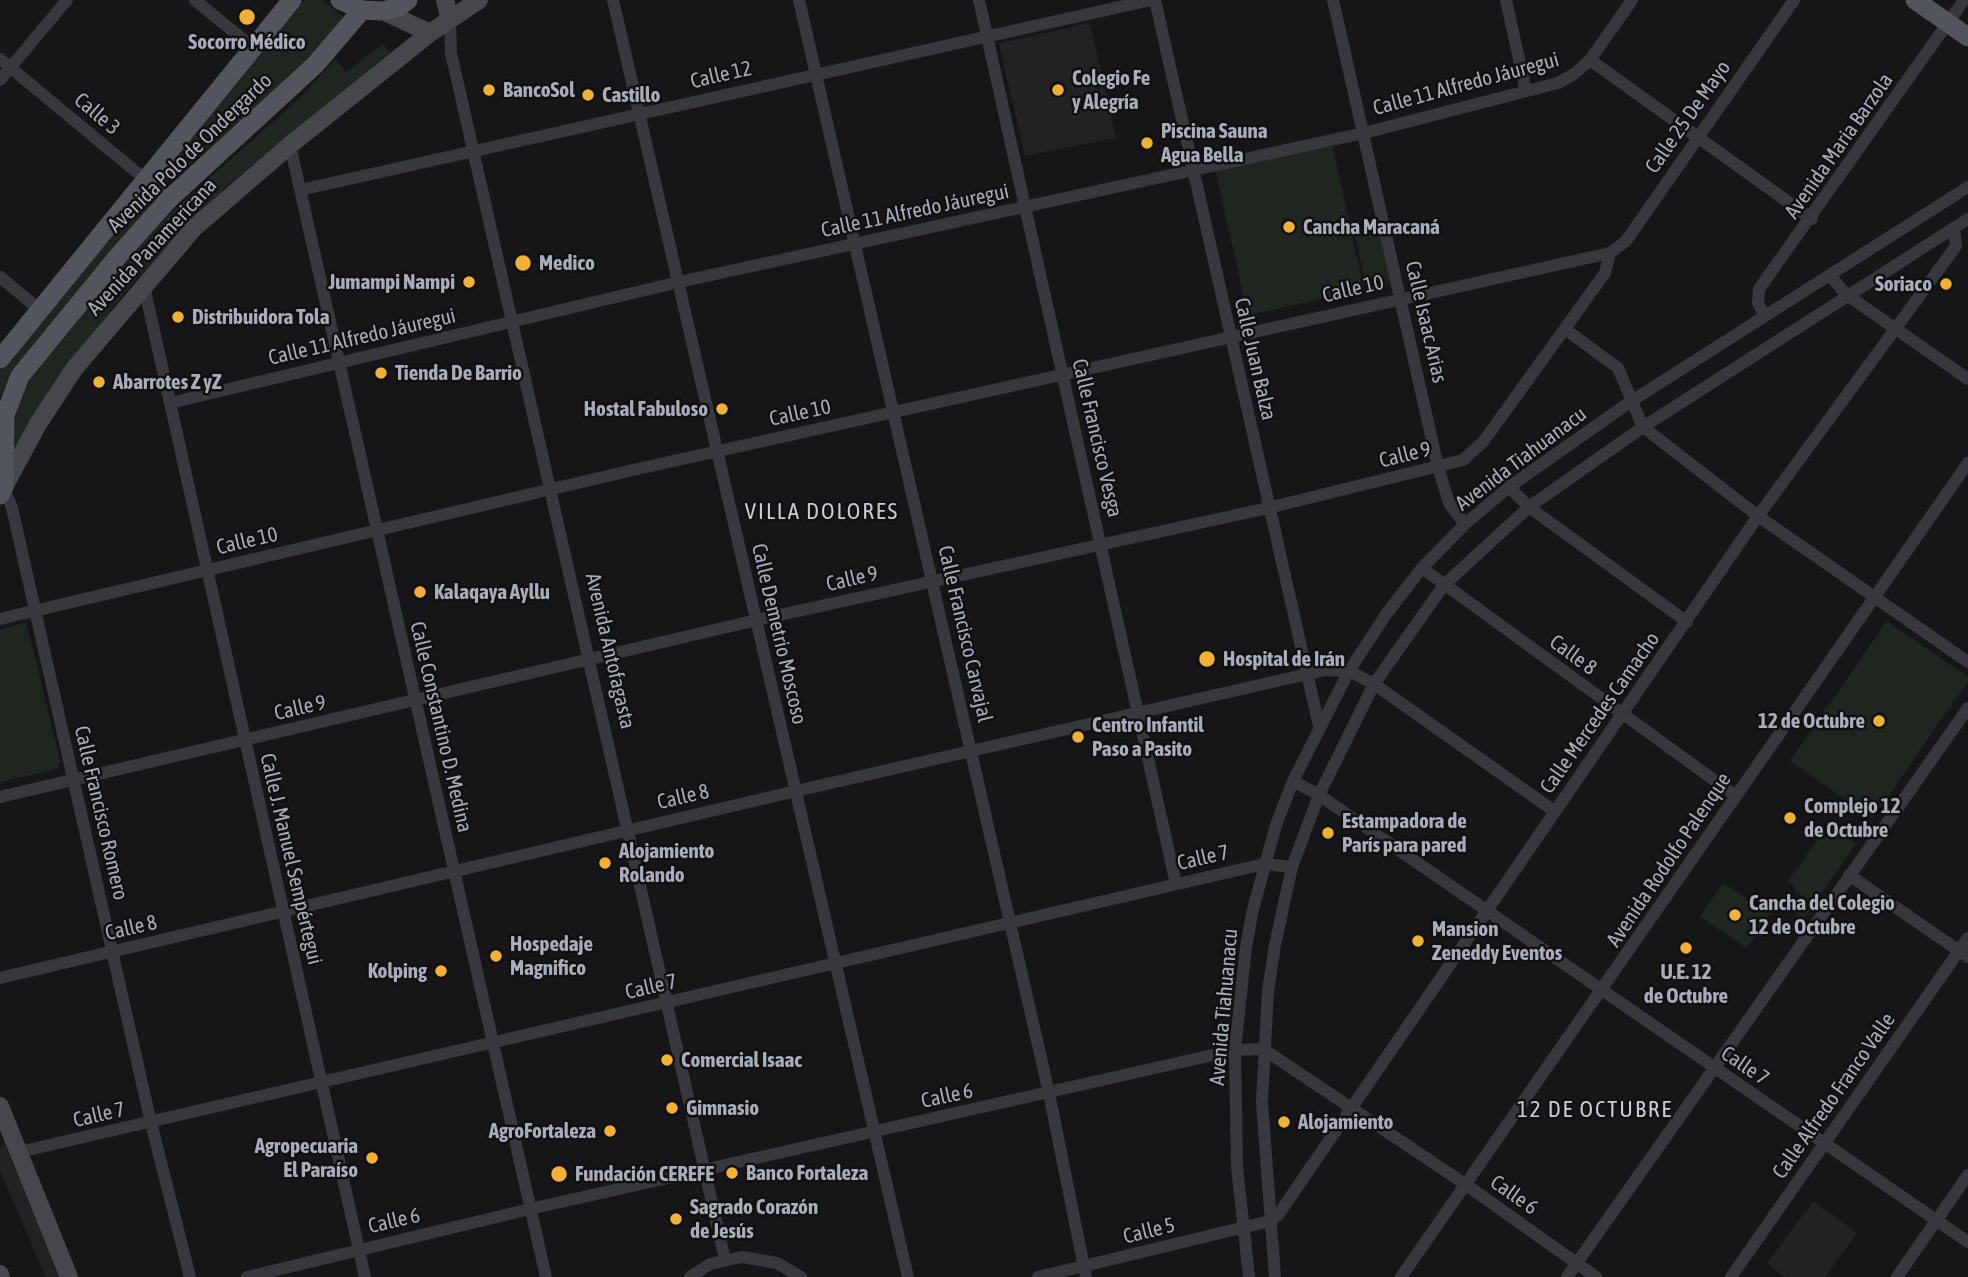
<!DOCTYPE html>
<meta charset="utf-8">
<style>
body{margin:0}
canvas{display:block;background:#161618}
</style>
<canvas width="1968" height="1277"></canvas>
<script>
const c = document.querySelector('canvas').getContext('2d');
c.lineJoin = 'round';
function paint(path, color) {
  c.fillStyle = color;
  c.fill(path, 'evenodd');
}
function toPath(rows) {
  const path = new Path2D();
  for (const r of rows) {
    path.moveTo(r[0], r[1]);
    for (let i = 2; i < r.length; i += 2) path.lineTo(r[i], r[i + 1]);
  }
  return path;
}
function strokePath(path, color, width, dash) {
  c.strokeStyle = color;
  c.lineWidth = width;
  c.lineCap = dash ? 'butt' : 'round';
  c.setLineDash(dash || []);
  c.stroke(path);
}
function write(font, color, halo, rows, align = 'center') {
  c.font = font + ' "Asap Condensed",sans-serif';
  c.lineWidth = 5;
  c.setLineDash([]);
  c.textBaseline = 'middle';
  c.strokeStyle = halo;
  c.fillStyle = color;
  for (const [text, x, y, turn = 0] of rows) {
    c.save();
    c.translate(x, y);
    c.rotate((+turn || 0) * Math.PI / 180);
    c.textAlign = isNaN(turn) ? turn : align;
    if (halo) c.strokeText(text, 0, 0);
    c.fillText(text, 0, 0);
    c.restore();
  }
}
paint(toPath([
 [1090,23,1116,138,1025,156,999,43],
 [5,1144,59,1277,46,1277,0,1171,0,1149],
 [1813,1201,1857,1233,1825,1277,1785,1277,1767,1264]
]), '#222225');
paint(toPath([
 [304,0,322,0,345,18,292,76,171,181,165,181,161,172],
 [383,44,390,53,233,181,180,232,125,292,80,351,14,451,13,428,19,400,33,374,115,269,177,207,302,96,335,59,346,72],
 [1331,139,1364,290,1248,315,1214,165],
 [144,198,150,200,149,210,74,295,11,374,0,398,0,371],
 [1379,222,1393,280,1366,286,1353,228],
 [1887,621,1968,677,1968,681,1873,818,1790,761],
 [26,622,60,760,57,769,0,782,0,630],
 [1828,825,1856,844,1796,930,1789,925,1797,919,1796,910,1804,906,1804,897,1794,891,1794,885,1788,881],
 [1723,883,1770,914,1747,948,1700,917]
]), '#1e261f');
strokePath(toPath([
 [195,0,252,47],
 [613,0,908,1277],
 [799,0,1049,1093,1086,1277],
 [979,0,1176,884],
 [1155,0,1319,726],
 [1333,0,1438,467,1449,503,1465,524],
 [1506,0,1526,91],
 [450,20,451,53,725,1260],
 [0,59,169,199],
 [1590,60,1812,219],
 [0,80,67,0],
 [290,145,546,1277],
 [300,190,1151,0],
 [1830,276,1847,295,1968,379],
 [0,277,40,310],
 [144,286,365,1277],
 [1765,316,1758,303,1759,289,1964,0],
 [1565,329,1618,368,1643,427,1758,516,1968,662],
 [170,403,679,282,1364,133,1558,83,1574,74,1590,60,1632,0],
 [2,484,12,508,151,1123,190,1277],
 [1509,487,1529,507,1687,622],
 [1422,568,1736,796],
 [0,619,633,470,1610,253,1626,241,1794,0],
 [1293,781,1319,795,1968,1242],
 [0,797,757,620,1268,508,1463,460,1483,442,1605,273,1610,253],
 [1849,875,1968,957],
 [0,978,796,791,1325,670,1349,671,1374,684,1554,811],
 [19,1152,1264,864,1292,867],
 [247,1277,530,1209,1235,1050,1263,1049,1465,1184,1596,1277],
 [690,1277,710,1264,742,1257,777,1263,801,1277],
 [1038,1277,1270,1221,1278,1215,1758,516,1956,246,1954,228],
 [1249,1277,1237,1167,1235,1050,1246,947,1253,909,1276,825,1293,781,1349,671,1387,613,1422,568,1465,524,1509,487,1630,402,1968,187],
 [1275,1277,1262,1102,1268,991,1275,945,1292,867,1319,795,1374,684,1444,585,1529,507,1643,427,1968,219],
 [1401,1277,1968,463],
 [1567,1277,1968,708],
 [1731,1277,1968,938],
 [1897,1277,1968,1175]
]), '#37383d', 12);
strokePath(toPath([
 [445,0,450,20],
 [383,11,430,33],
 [4,487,38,424,74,369,194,228,290,145,430,33,479,0],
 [0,1106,69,1277],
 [0,1274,1,1277]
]), '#45474d', 18);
strokePath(toPath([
 [340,0,362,10,383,11,399,7,408,0],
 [1915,0,1968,37],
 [0,359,292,0],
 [0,495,4,487,5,415,20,376,119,255,169,199,315,65,362,10]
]), '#53555c', 19);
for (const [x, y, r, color] of [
 [247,17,9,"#f2b134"],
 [489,90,7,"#f2b134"],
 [1058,90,7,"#f2b134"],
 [588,95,7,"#f2b134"],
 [1147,143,7,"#f2b134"],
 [1289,227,7,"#f2b134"],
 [523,263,9,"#f2b134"],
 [469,282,7,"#f2b134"],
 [1946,284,7,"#f2b134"],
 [178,317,7,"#f2b134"],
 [381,373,7,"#f2b134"],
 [99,382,7,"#f2b134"],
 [722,409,7,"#f2b134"],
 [420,592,7,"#f2b134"],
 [1207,659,9,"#f2b134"],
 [1879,721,7,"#f2b134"],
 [1078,737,7,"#f2b134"],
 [1790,818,7,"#f2b134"],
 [1328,833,7,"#f2b134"],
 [605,863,7,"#f2b134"],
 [1735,915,7,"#f2b134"],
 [1418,941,7,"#f2b134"],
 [1686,948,7,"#f2b134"],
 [496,956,7,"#f2b134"],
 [441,971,7,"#f2b134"],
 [667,1060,7,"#f2b134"],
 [672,1108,7,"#f2b134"],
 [1284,1122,7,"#f2b134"],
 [610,1131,7,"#f2b134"],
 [372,1158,7,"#f2b134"],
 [732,1173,7,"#f2b134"],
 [559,1174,9,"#f2b134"],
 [676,1219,7,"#f2b134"]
]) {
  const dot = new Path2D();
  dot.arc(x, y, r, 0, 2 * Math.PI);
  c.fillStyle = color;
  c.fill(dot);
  strokePath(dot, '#111113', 2.5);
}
write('bold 21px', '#a8adb8', '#111113', [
 ["Socorro Médico",247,42,"center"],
 ["Colegio Fe",1072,78],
 ["y Alegría",1072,102],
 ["BancoSol",503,90],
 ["Castillo",602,95],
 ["Piscina Sauna",1161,131],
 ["Agua Bella",1161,155],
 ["Cancha Maracaná",1303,227],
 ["Medico",539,263],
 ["Jumampi Nampi",455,282,"right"],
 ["Soriaco",1932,284,"right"],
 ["Distribuidora Tola",192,317],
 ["Tienda De Barrio",395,373],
 ["Abarrotes Z yZ",113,382],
 ["Hostal Fabuloso",708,409,"right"],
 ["Kalaqaya Ayllu",434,592],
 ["Hospital de Irán",1223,659],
 ["12 de Octubre",1865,721,"right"],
 ["Centro Infantil",1092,725],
 ["Paso a Pasito",1092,749],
 ["Complejo 12",1804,806],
 ["de Octubre",1804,830],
 ["Estampadora de",1342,821],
 ["París para pared",1342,845],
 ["Alojamiento",619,851],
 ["Rolando",619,875],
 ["Cancha del Colegio",1749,903],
 ["12 de Octubre",1749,927],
 ["Mansion",1432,929],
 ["Zeneddy Eventos",1432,953],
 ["Hospedaje",510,944],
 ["Magnifico",510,968],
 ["Kolping",427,971,"right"],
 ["U.E. 12",1686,972,"center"],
 ["de Octubre",1686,996,"center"],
 ["Comercial Isaac",681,1060],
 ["Gimnasio",686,1108],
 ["Alojamiento",1298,1122],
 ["AgroFortaleza",596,1131,"right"],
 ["Agropecuaria",358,1146,"right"],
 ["El Paraíso",358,1170,"right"],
 ["Banco Fortaleza",746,1173],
 ["Fundación CEREFE",575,1174],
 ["Sagrado Corazón",690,1207],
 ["de Jesús",690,1231]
], 'left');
write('21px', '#a8adb8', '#111113', [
 ["Calle 12",721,75,-13],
 ["Calle 11 Alfredo Jáuregui",1466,84,-15],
 ["Calle 3",97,114,40],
 ["Calle 25 De Mayo",1688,117,-55],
 ["Avenida Maria Barzola",1839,146,-55],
 ["Avenida Polo de Ondergardo",190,153,-44],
 ["Calle 11 Alfredo Jáuregui",915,211,-12],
 ["Avenida Panamericana",152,247,-47],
 ["Calle 10",1353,289,-13],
 ["Calle Isaac Arias",1426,322,77],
 ["Calle 11 Alfredo Jáuregui",362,337,-13],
 ["Calle Juan Balza",1255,359,77],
 ["Calle 10",800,413,-12],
 ["Calle Francisco Vesga",1097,438,77],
 ["Calle 9",1405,455,-14],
 ["Avenida Tiahuanacu",1521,459,-37],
 ["Calle 10",247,541,-13],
 ["Calle 9",852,579,-13],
 ["Calle Demetrio Moscoso",779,634,77],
 ["Calle Francisco Carvajal",965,634,77],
 ["Avenida Antofagasta",610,651,77],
 ["Calle 8",1573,655,36],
 ["Calle 9",300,708,-13],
 ["Calle Mercedes Camacho",1600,713,-55],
 ["Calle Constantino D. Medina",441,727,77],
 ["Calle 8",683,797,-13],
 ["Calle Francisco Romero",101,813,77],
 ["Calle 7",1203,858,-13],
 ["Calle J. Manuel Sempértegui",291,859,77],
 ["Avenida Rodolfo Palenque",1669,860,-56],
 ["Calle 8",131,928,-13],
 ["Calle 7",651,987,-13],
 ["Avenida Tiahuanacu",1224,1007,-85],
 ["Calle 7",1745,1066,34],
 ["Calle 6",947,1096,-12],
 ["Calle Alfredo Franco Valle",1834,1096,-55],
 ["Calle 7",99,1115,-13],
 ["Calle 6",1514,1195,35],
 ["Calle 6",394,1221,-13],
 ["Calle 5",1149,1231,-14]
]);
c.letterSpacing = '2px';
write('23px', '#c9ccd4', '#111113', [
 ["VILLA DOLORES",822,512],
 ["12 DE OCTUBRE",1595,1110]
]);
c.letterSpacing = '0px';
</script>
